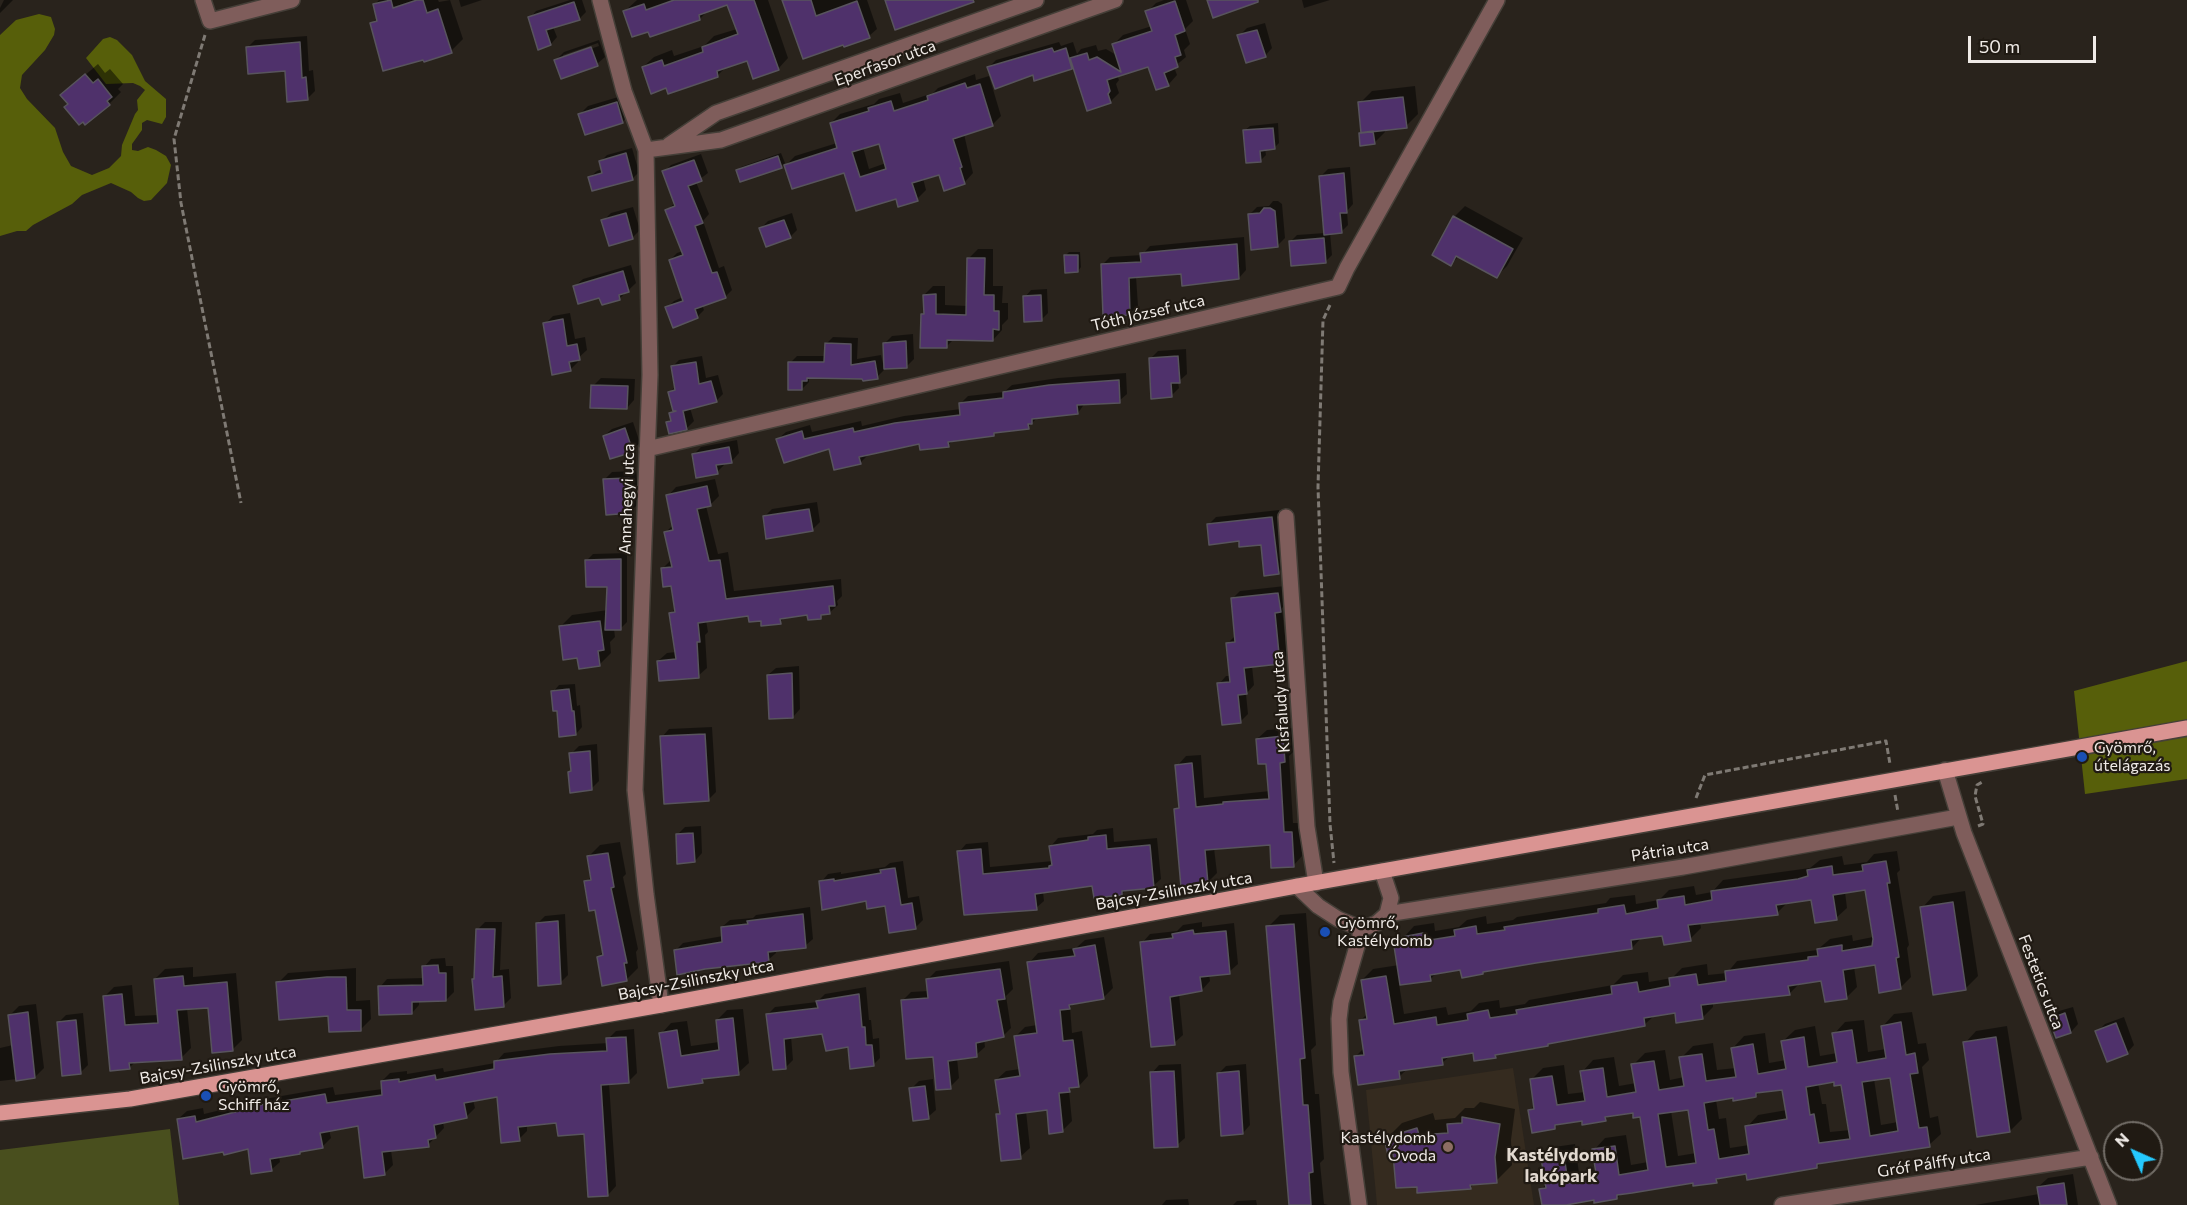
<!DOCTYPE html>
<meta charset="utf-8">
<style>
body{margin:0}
#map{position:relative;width:2187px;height:1205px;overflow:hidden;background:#29231c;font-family:Commissioner,sans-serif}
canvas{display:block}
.north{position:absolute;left:2103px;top:1121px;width:60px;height:60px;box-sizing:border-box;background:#201a13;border:2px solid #736e68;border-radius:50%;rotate:315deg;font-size:16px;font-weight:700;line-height:24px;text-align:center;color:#f0ebe7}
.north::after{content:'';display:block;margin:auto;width:21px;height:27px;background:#25c9fe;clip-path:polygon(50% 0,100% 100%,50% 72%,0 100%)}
.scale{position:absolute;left:1968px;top:36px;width:128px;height:27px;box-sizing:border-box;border:3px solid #f0ebe7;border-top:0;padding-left:8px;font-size:18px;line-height:21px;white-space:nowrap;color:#f0ebe7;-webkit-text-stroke:4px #201a13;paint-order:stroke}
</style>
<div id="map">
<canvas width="2187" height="1205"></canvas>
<div class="north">N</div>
<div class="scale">50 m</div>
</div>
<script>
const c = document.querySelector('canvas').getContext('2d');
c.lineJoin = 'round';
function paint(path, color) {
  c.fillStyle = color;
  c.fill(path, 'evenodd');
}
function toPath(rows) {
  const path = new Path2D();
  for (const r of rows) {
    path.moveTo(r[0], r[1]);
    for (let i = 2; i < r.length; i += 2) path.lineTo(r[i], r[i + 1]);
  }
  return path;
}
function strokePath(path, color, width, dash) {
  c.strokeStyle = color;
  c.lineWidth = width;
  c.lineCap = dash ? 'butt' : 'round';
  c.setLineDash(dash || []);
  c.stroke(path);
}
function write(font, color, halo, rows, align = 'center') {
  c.font = font + ' Commissioner,sans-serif';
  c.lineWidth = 4.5;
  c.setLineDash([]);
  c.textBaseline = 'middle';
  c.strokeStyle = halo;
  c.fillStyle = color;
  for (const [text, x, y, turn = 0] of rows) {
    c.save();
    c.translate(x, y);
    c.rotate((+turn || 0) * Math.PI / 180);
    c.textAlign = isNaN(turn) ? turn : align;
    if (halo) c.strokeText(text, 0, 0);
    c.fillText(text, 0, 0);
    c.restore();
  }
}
paint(toPath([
 [1513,1068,1534,1205,1377,1205,1366,1090]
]), '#352b1f');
paint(toPath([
 [170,1129,179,1205,0,1205,0,1150]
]), '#494f1e');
paint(toPath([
 [39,14,51,17,55,29,54,35,45,50,22,75,20,88,27,99,55,128,63,152,71,166,92,175,109,168,121,156,122,145,135,114,138,110,137,100,145,90,140,86,133,83,106,84,86,58,103,39,110,37,117,40,132,55,145,81,166,99,166,117,162,124,147,120,142,123,142,130,132,144,132,150,138,151,148,147,156,150,166,156,171,165,167,183,151,200,144,201,138,198,131,192,111,183,82,195,72,204,33,225,26,231,17,231,0,236,0,35,16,20],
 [2187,661,2187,779,2085,794,2074,691]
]), '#575f0a');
paint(toPath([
 [4,0,13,0,0,13,0,8],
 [379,0,438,0,439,2,450,0,463,39,451,51,372,23,378,17,374,5],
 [459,0,482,0,461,7],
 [570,0,582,0,586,12,579,19,553,27,557,37,551,44,530,18,536,11],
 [637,0,768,0,788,58,778,69,748,59,727,66,718,75,667,87,643,67,654,57,672,50,674,56,704,46,714,36,737,29,728,3,708,10,700,19,649,30,625,11],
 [783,0,867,0,877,29,869,36,845,45],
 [1164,0,1186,0,1193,21,1185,29,1190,44,1184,50,1186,57,1174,67,1177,75,1168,85,1149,65,1117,75,1119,80,1116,84,1119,93,1110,102,1074,65,1071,67,1034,73,989,67,996,60,1059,42,1061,46,1073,42,1077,54,1081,49,1096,45,1098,51,1106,49,1118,56,1114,44,1123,35,1152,26,1147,12,1156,3],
 [1302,0,1330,0,1304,8],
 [1265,23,1272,48,1265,56,1239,36,1247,28],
 [307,36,309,71,313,70,315,91,307,99,286,70,247,48,255,40],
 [599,40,605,57,597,64,556,60,564,52],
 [598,43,599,46,563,58,563,55],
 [98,64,105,73,110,69,123,84,118,89,121,92,109,104,69,104,62,95],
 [975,74,976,80,989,76,1001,116,992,125,964,134,973,173,964,183,940,173,923,178,926,190,917,199,897,197,845,171,786,165,795,156,837,143,831,123,840,114,874,104,879,99,900,93,903,103,933,93,938,88],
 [880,142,886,163,869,169,863,147],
 [1415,86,1418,114,1406,126,1384,129,1385,132,1374,143,1363,131,1360,103,1372,91],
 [625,95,630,114,623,121,586,133,580,114,588,106],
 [1278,123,1279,143,1274,148,1265,149,1266,155,1261,160,1244,131,1250,126],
 [632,148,639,172,633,178,593,189,590,177,597,171,602,169,600,162,607,155],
 [781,153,785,163,781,166,738,170,741,167],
 [701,154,708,173,696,182,709,214,703,221,719,268,724,266,732,290,725,297,702,305,704,310,697,317,667,308,674,301,683,297,670,260,677,253,683,251,667,210,675,203,664,172,671,165],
 [1350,167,1353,204,1347,211,1348,225,1341,232,1330,233,1332,255,1325,262,1290,242,1297,235,1325,233,1321,176,1328,169],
 [1273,201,1278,201,1282,204,1285,238,1277,246,1250,214,1257,207,1269,206],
 [1465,206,1523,238,1507,266,1496,277,1459,256,1451,264,1454,217],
 [633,207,640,230,632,238,603,221,611,213],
 [792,213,797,230,790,237,761,228,768,221],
 [1244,237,1246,270,1239,278,1182,272,1136,276,1138,306,1130,313,1103,264,1110,257,1142,255,1150,246],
 [978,249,993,249,993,286,1003,286,1002,303,1008,303,1008,319,1002,325,1002,330,993,340,954,339,946,347,922,315,925,312,924,295,933,286,945,286,945,305,968,306,969,258],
 [1069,252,1080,252,1081,267,1078,271,1065,256],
 [631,265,636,283,619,299,600,296,575,286,583,279],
 [1047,289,1048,313,1041,320,1025,297,1031,290],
 [570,313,575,339,585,337,587,350,577,359,578,362,570,370,545,324,553,316],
 [913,334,914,359,906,367,884,368,884,370,877,377,809,377,809,382,802,389,790,363,797,356,826,356,826,344,833,337,858,338,857,359,881,355,884,368,886,367,885,343,892,336],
 [1186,349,1187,374,1178,382,1179,388,1171,396,1151,358,1158,351],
 [702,356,706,378,718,375,723,394,716,401,690,408,694,421,687,428,670,432,668,422,672,418,670,414,674,410,670,392,676,386,672,367,679,360],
 [1126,373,1127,394,1119,401,1085,403,1078,413,1038,417,1028,427,998,431,993,435,954,440,948,445,920,442,868,455,860,463,831,447,778,439,786,432,810,425,812,432,861,421,862,426,904,416,961,409,960,404,968,396,1004,392,1012,385,1058,378],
 [601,378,635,379,634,400,627,408,593,386],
 [633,422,640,443,632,450,604,436,612,429],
 [737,440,739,453,732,461,724,462,724,465,717,472,694,454,701,447],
 [636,471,639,503,631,511,604,480,612,472],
 [715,479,719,496,710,505,706,506,718,554,728,552,734,591,841,579,842,596,837,601,838,605,829,613,824,614,820,617,809,614,786,616,780,622,750,614,706,620,708,632,705,635,707,668,698,676,658,661,667,653,676,652,670,614,676,608,672,584,662,569,671,560,665,533,674,524,668,496,676,487],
 [817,502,820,522,812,530,764,517,772,509],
 [1279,510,1285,565,1278,573,1262,543,1240,540,1209,524,1216,517],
 [627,553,627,622,620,629,614,629,615,637,610,642,611,653,599,665,579,656,561,626,572,615,608,610,609,585,586,561,593,554],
 [1285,586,1287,603,1282,608,1287,655,1280,663,1252,666,1254,685,1246,694,1248,714,1240,722,1219,684,1226,676,1231,676,1228,643,1236,635,1232,599,1240,591],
 [799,666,800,709,793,717,768,675,776,668],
 [575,684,577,706,580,705,582,727,576,734,558,709,553,692,559,685],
 [712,727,716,792,708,800,662,737,669,729],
 [1292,728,1294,751,1289,756,1293,823,1301,823,1302,856,1293,866,1271,844,1214,848,1217,873,1207,883,1176,809,1180,805,1177,766,1186,756,1201,755,1204,798,1270,791,1268,762,1257,739,1267,730],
 [597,744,599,781,591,789,569,772,573,769,571,754,579,746],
 [701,826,702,853,695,861,677,835,685,827],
 [1113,828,1114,842,1157,838,1161,879,1153,886,1127,889,1122,894,1094,884,1043,892,1044,901,1036,908,965,913,959,852,966,844,988,842,990,867,1053,861,1051,846,1058,838,1093,834,1097,830],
 [620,842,626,874,623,877,638,949,636,952,638,968,626,980,598,957,604,951,597,908,586,882,592,876,588,857,600,845],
 [1897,851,1900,870,1897,873,1909,945,1907,948,1911,977,1900,988,1876,963,1854,967,1857,987,1846,998,1823,979,1800,983,1789,994,1713,1002,1713,1007,1702,1018,1676,1012,1655,1015,1644,1025,1551,1042,1548,1045,1499,1053,1495,1056,1474,1052,1450,1056,1442,1063,1408,1068,1399,1077,1355,1057,1365,1047,1361,1020,1367,1014,1362,980,1373,969,1399,965,1396,946,1414,926,1434,923,1435,931,1459,927,1467,920,1486,916,1487,924,1513,920,1517,917,1606,903,1610,898,1635,895,1636,904,1659,900,1669,890,1694,886,1696,895,1712,892,1723,880,1810,868,1820,860,1842,856,1844,865,1867,862,1874,854],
 [1866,889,1873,937,1853,941,1852,935,1830,939,1817,950,1737,961,1727,973,1708,975,1707,964,1682,968,1672,978,1649,982,1648,972,1623,975,1613,985,1529,1000,1525,1004,1500,1008,1499,1000,1479,1003,1471,1011,1448,1015,1446,1007,1404,1014,1399,984,1430,980,1437,972,1462,968,1482,973,1485,970,1632,948,1642,937,1664,934,1690,939,1701,928,1700,922,1777,913,1788,902,1813,898,1836,918,1847,908,1845,892],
 [903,861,908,898,919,896,923,920,915,928,887,904,867,899,821,882,828,874,841,872,841,874,885,867,890,863],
 [1965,891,1978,976,1966,988,1922,908,1933,896],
 [810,907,813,939,805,946,775,949,776,953,768,960,676,950,683,943,723,936,722,927,730,920,753,918,756,915],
 [1306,913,1316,1045,1311,1050,1315,1094,1319,1094,1324,1159,1320,1163,1324,1204,1328,1205,1291,1205,1268,927,1280,915],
 [565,914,568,975,560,983,537,924,545,916],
 [485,922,502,922,500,970,509,969,511,998,504,1005,476,977,478,929],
 [1202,922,1202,927,1234,923,1238,964,1229,972,1209,974,1210,981,1202,990,1179,994,1183,1035,1174,1043,1142,943,1150,934,1177,931,1183,925],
 [1104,937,1113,988,1104,997,1074,1003,1070,1007,1072,1033,1082,1031,1088,1076,1079,1086,1073,1086,1069,1091,1072,1121,1062,1131,1048,1108,1026,1111,1030,1148,1020,1157,998,1115,1001,1111,996,1080,1006,1071,1020,1069,1016,1036,1025,1027,1037,1025,1029,963,1038,953,1076,948,1085,940],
 [445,958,446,966,453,966,454,992,446,1000,419,1001,419,1005,412,1013,380,987,387,979,424,978,424,967,431,959],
 [1009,961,1013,989,1006,996,1011,1028,1003,1036,984,1039,985,1047,976,1055,957,1058,959,1078,950,1087,934,1055,902,1001,911,992,928,991,927,980,936,971],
 [193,967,193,977,236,973,242,1040,232,1050,210,1006,187,1008,191,1048,181,1058,136,1061,129,1068,104,997,114,987,132,985,135,1016,158,1015,155,979,165,969],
 [356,968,356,1001,370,1000,371,1019,361,1029,330,1014,278,983,288,973],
 [866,987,869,1020,871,1020,873,1039,879,1038,880,1058,873,1065,849,1045,824,1032,791,1036,793,1060,786,1067,768,1014,775,1007,817,1002,825,994],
 [36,1004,44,1068,35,1077,0,1081,0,1048,13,1045,10,1015,19,1006],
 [2073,1007,2078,1024,2071,1032,2057,1036,2051,1019,2059,1011],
 [743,1009,749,1063,738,1073,707,1077,702,1081,661,1034,671,1023,687,1021,691,1046,719,1042,717,1020,727,1010],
 [1912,1012,1918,1044,1926,1043,1929,1060,1922,1067,1930,1118,1938,1116,1941,1134,1929,1145,1822,1162,1817,1167,1747,1172,1721,1177,1716,1181,1694,1182,1622,1193,1617,1198,1571,1202,1567,1205,1544,1205,1541,1189,1547,1184,1543,1159,1554,1147,1575,1144,1579,1173,1597,1170,1594,1150,1605,1138,1626,1135,1631,1165,1648,1162,1641,1115,1634,1111,1610,1115,1605,1119,1583,1119,1560,1123,1554,1128,1530,1110,1535,1105,1531,1080,1543,1068,1564,1065,1568,1094,1585,1092,1582,1072,1593,1060,1614,1057,1619,1086,1636,1083,1633,1065,1645,1053,1665,1050,1670,1080,1684,1077,1681,1058,1693,1046,1713,1043,1717,1070,1736,1068,1733,1048,1744,1036,1765,1033,1769,1063,1786,1060,1783,1041,1795,1030,1815,1026,1820,1056,1837,1053,1834,1034,1845,1022,1864,1020,1868,1052,1886,1049,1883,1026,1894,1014],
 [1891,1076,1898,1122,1881,1125,1874,1079],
 [1835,1080,1842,1083,1850,1130,1830,1132,1826,1104,1822,1104,1818,1083],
 [1784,1088,1787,1110,1758,1115,1747,1127,1749,1145,1730,1148,1726,1118,1719,1119,1716,1100,1756,1096,1761,1091],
 [1689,1108,1696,1153,1678,1156,1671,1111],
 [83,1013,88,1065,80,1073,58,1023,66,1015],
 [2124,1017,2134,1045,2127,1053,2097,1032,2105,1024],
 [2007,1026,2022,1119,2010,1131,1965,1043,1976,1031],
 [634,1029,637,1073,629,1081,609,1083,616,1186,608,1195,585,1132,558,1122,527,1124,527,1131,519,1139,498,1095,473,1100,475,1108,466,1117,443,1122,444,1128,428,1145,391,1150,393,1165,384,1174,359,1124,329,1130,331,1138,323,1146,279,1156,280,1162,271,1170,249,1148,178,1119,187,1111,203,1108,204,1114,250,1103,253,1101,333,1087,335,1095,383,1089,382,1081,390,1073,407,1071,407,1074,443,1068,444,1072,495,1063,504,1053,559,1046,608,1043,608,1039,616,1031],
 [1181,1064,1185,1138,1177,1145,1152,1073,1159,1065],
 [1246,1064,1250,1125,1243,1133,1219,1073,1226,1066],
 [933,1079,936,1110,928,1117,911,1089,919,1081],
 [1480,1102,1515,1109,1511,1140,1512,1165,1496,1181,1475,1183,1470,1188,1418,1185,1386,1139,1402,1123,1433,1113,1435,1120,1455,1118,1465,1108,1474,1108],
 [2073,1174,2078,1205,1975,1205,2039,1194,2038,1187,2048,1178],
 [1188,1199,1189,1205,1162,1205,1166,1200],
 [1256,1200,1257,1205,1233,1205,1237,1201]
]), '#0007');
const building = toPath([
 [391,0,393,8,417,0,423,0,427,13,438,9,452,53,424,62,423,60,383,71,370,23,377,21,373,4,391,0],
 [674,0,754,0,779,70,753,79,747,61,717,71,718,77,668,94,666,88,651,94,642,67,662,60,664,66,703,52,702,47,738,34,727,5,699,15,700,20,650,37,648,32,632,37,623,11,644,4,646,10,674,0],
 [782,0,811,0,816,16,857,1,870,38,844,47,843,45,803,59,782,0],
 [885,0,973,0,974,2,895,30,885,0],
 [1207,0,1258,0,1258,2,1213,18,1207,0],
 [1175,1,1185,31,1175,35,1181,55,1175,57,1178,67,1164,73,1169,86,1156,90,1148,67,1107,80,1110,91,1108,94,1111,103,1087,111,1070,58,1087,53,1089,60,1097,57,1121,72,1112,44,1152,31,1145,11,1175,1],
 [574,2,580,20,546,30,551,45,538,50,528,17,574,2],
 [1257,30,1266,57,1246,63,1237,35,1257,30],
 [300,42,302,78,306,77,308,100,287,102,285,71,248,74,246,47,300,42],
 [591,47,598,66,561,79,554,60,591,47],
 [1052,48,1054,52,1066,48,1072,69,1034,81,1033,75,995,89,987,67,1052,48],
 [85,74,93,83,98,79,112,97,107,101,110,105,85,125,83,122,79,125,64,107,68,104,60,95,85,74],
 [965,83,967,88,980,84,993,126,953,139,962,167,960,168,965,184,944,191,939,175,912,183,918,201,898,207,896,199,856,211,844,173,792,189,784,165,837,148,830,123,869,111,868,108,891,101,894,111,928,100,927,96,965,83],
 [879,144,886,169,860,177,852,152,879,144],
 [1403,97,1407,128,1361,133,1358,102,1403,97],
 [617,102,623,123,585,135,578,114,617,102],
 [1273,128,1275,149,1260,151,1261,162,1246,163,1243,130,1273,128],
 [1373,131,1375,144,1360,146,1359,133,1373,131],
 [626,153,633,180,592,191,588,177,602,173,599,161,626,153],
 [778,156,782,168,740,182,736,170,778,156],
 [694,160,702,181,688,186,703,223,695,226,712,273,717,272,726,298,695,309,698,318,673,328,665,307,683,301,669,260,683,255,665,210,675,206,662,171,694,160],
 [1344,173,1347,213,1340,213,1342,233,1324,235,1319,176,1344,173],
 [1264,208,1270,208,1275,211,1278,247,1251,250,1248,214,1260,213,1264,208],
 [626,213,633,239,609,246,601,220,626,213],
 [1453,216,1513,249,1497,278,1456,256,1451,266,1432,255,1453,216],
 [784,220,791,238,766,247,759,228,784,220],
 [1324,238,1326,263,1291,266,1289,241,1324,238],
 [1237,244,1239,279,1182,286,1181,274,1129,278,1130,315,1103,316,1101,264,1141,262,1140,253,1237,244],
 [1064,255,1078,255,1078,272,1065,273,1064,255],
 [967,258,985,258,984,295,994,295,994,311,999,311,999,330,993,329,993,341,947,340,947,348,920,348,921,314,924,314,923,295,936,294,936,314,966,315,967,258],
 [623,271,629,292,619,295,620,300,602,305,599,298,578,304,573,286,623,271],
 [1041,295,1042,321,1024,322,1023,296,1041,295],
 [563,319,567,346,577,344,580,360,569,362,571,371,552,375,543,323,563,319],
 [906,341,907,368,884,369,883,343,906,341],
 [825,343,851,344,851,365,875,361,878,379,863,381,862,379,807,378,807,381,802,381,802,390,788,390,788,362,824,362,825,343],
 [1178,356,1180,383,1171,383,1172,397,1151,399,1149,358,1178,356],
 [696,362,699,384,711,381,717,402,683,411,687,430,669,434,666,422,671,421,669,413,676,411,673,411,668,392,675,390,671,366,696,362],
 [1119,380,1120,403,1077,405,1078,414,1032,419,1032,424,1028,424,1029,429,994,433,994,436,948,442,949,447,920,450,919,444,859,457,861,464,834,470,829,449,784,463,776,439,802,431,804,439,853,428,854,432,895,423,960,415,959,403,1003,398,1003,392,1049,385,1119,380],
 [591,385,628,386,627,409,590,408,591,385],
 [625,428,633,452,610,459,603,436,625,428],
 [729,447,732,463,716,465,718,474,696,478,692,454,729,447],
 [629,478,632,513,606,515,603,479,629,478],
 [707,486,711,506,697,509,709,561,720,560,726,599,833,586,835,606,829,606,830,614,821,615,821,619,808,620,807,615,780,619,781,624,761,626,761,621,749,622,748,616,698,623,700,642,697,642,699,678,659,681,657,661,676,659,669,613,675,612,671,586,663,587,661,568,672,567,664,532,673,530,666,495,707,486],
 [809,509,813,531,766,539,763,516,809,509],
 [1272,517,1279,574,1264,576,1261,545,1239,547,1239,541,1209,545,1207,524,1272,517],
 [621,559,621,630,605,630,607,587,586,587,585,560,621,559],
 [1278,593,1281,612,1275,613,1280,664,1244,668,1247,694,1238,695,1241,723,1222,725,1217,683,1230,682,1226,643,1235,642,1231,598,1278,593],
 [600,621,604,650,598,651,600,666,579,669,577,658,563,660,559,626,600,621],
 [792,673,793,718,769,719,767,675,792,673],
 [569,689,572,711,574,711,576,735,559,737,557,711,553,711,551,691,569,689],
 [705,734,709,801,664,804,660,736,705,734],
 [1283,736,1285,762,1280,763,1284,832,1292,832,1294,867,1271,868,1270,845,1205,850,1208,884,1181,887,1174,809,1179,808,1175,765,1192,763,1196,807,1223,804,1223,802,1269,799,1266,764,1258,764,1256,739,1283,736],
 [590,751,592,790,570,793,568,772,571,771,569,753,590,751],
 [693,833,695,862,677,864,676,834,693,833],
 [1106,835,1107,849,1150,845,1154,888,1122,891,1122,895,1094,898,1092,886,1035,894,1037,910,964,915,957,851,981,849,983,874,1049,868,1049,866,1052,865,1049,846,1088,840,1088,837,1106,835],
 [608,853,614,887,611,888,627,963,624,963,627,981,602,986,597,957,603,955,595,910,589,911,584,881,591,880,587,856,608,853],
 [1886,861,1890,883,1887,883,1899,957,1896,958,1901,989,1879,993,1875,965,1843,970,1847,999,1825,1002,1821,981,1788,986,1790,995,1701,1005,1703,1019,1676,1023,1675,1013,1644,1018,1645,1026,1548,1044,1548,1046,1495,1055,1496,1058,1474,1061,1473,1053,1442,1058,1443,1065,1399,1071,1400,1079,1358,1085,1354,1056,1364,1055,1359,1020,1367,1019,1361,980,1386,976,1394,1024,1436,1017,1437,1025,1468,1020,1467,1014,1488,1010,1490,1018,1517,1014,1516,1010,1612,994,1611,986,1637,982,1639,992,1670,986,1669,978,1696,974,1698,985,1726,981,1725,971,1808,960,1808,957,1818,956,1817,949,1842,945,1842,951,1872,946,1873,939,1865,890,1833,895,1837,920,1815,923,1811,900,1776,905,1778,915,1688,925,1691,941,1664,945,1662,936,1631,940,1632,949,1536,963,1483,972,1483,974,1462,978,1460,970,1430,975,1431,981,1400,985,1394,946,1403,944,1402,937,1423,933,1424,941,1455,936,1454,930,1476,926,1477,934,1505,930,1504,927,1598,913,1598,909,1624,905,1626,914,1658,908,1657,900,1684,896,1685,905,1712,900,1711,891,1798,879,1808,876,1807,870,1832,866,1833,875,1863,871,1862,865,1886,861],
 [895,868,901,905,912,903,916,929,889,933,885,906,867,909,866,901,822,910,819,881,834,879,834,881,881,873,880,870,895,868],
 [1953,902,1966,990,1933,995,1920,907,1953,902],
 [803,914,806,948,768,952,769,962,705,969,677,975,674,950,722,942,721,927,748,924,747,921,803,914],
 [558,921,561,984,538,986,536,923,558,921],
 [1294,924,1305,1058,1300,1059,1303,1105,1308,1105,1313,1172,1309,1173,1311,1205,1289,1205,1266,926,1294,924],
 [476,929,495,929,493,977,502,976,504,1007,475,1010,472,979,474,979,476,929],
 [1193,930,1194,934,1226,931,1230,974,1200,977,1202,991,1170,997,1175,1045,1151,1047,1140,942,1173,938,1172,934,1193,930],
 [1095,945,1104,999,1069,1005,1070,1009,1060,1010,1063,1041,1073,1040,1079,1087,1069,1088,1070,1092,1059,1093,1063,1132,1049,1134,1047,1110,1016,1114,1021,1159,1001,1161,996,1114,1000,1114,995,1080,1020,1076,1014,1036,1037,1033,1027,962,1075,956,1073,949,1095,945],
 [438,965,439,973,446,973,446,1001,412,1002,412,1014,379,1015,378,986,423,985,422,966,438,965],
 [1000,969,1005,999,997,1000,1004,1037,976,1043,977,1057,948,1061,951,1089,936,1090,933,1057,906,1059,901,1000,928,998,926,979,1000,969],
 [183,976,184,986,227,982,233,1051,212,1053,208,1008,177,1010,182,1060,129,1063,130,1069,110,1071,103,996,122,994,125,1025,158,1023,154,979,183,976],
 [327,977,346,977,347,1010,361,1010,361,1031,329,1032,328,1016,279,1020,276,982,327,977],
 [859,994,862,1027,865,1027,866,1045,872,1045,874,1066,850,1069,848,1047,826,1051,822,1034,784,1039,786,1069,773,1070,766,1014,818,1008,816,1001,859,994],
 [28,1012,35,1078,16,1081,8,1015,28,1012],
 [2065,1013,2071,1033,2056,1038,2049,1019,2065,1013],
 [733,1018,739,1075,702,1079,703,1083,668,1088,659,1033,677,1030,681,1056,719,1050,716,1020,733,1018],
 [76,1020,81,1074,62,1076,57,1022,76,1020],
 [1901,1022,1906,1055,1915,1053,1918,1073,1910,1074,1919,1128,1927,1127,1930,1147,1817,1164,1817,1168,1747,1180,1746,1174,1716,1179,1717,1183,1693,1186,1693,1183,1632,1193,1617,1195,1617,1199,1594,1203,1594,1200,1566,1205,1542,1205,1539,1189,1546,1188,1541,1158,1564,1155,1568,1183,1597,1179,1592,1149,1615,1146,1619,1175,1648,1170,1640,1117,1633,1118,1633,1113,1605,1117,1606,1121,1582,1125,1582,1121,1555,1125,1555,1129,1532,1133,1528,1110,1534,1109,1530,1079,1552,1076,1557,1105,1585,1101,1580,1071,1603,1068,1607,1097,1636,1092,1631,1064,1654,1061,1659,1090,1684,1086,1679,1057,1702,1054,1706,1081,1736,1077,1731,1048,1753,1044,1758,1074,1786,1069,1781,1041,1804,1037,1808,1067,1837,1062,1832,1033,1852,1030,1857,1063,1886,1058,1881,1026,1901,1022],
 [1890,1078,1898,1131,1870,1136,1862,1082,1890,1078],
 [1834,1082,1834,1086,1841,1085,1850,1139,1819,1143,1814,1114,1810,1115,1806,1087,1834,1082],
 [1782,1090,1787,1119,1745,1126,1749,1154,1719,1159,1714,1129,1708,1130,1704,1103,1733,1098,1733,1101,1756,1097,1756,1093,1782,1090],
 [1688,1110,1696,1163,1666,1167,1658,1114,1688,1110],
 [2116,1023,2128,1054,2107,1062,2095,1031,2116,1023],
 [626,1037,629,1083,601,1085,608,1196,588,1197,584,1134,558,1136,556,1123,518,1127,520,1141,501,1143,497,1097,464,1103,467,1118,434,1125,436,1138,428,1140,429,1147,382,1152,385,1175,364,1178,358,1126,320,1133,323,1148,300,1152,300,1154,270,1159,272,1171,251,1174,248,1149,224,1155,223,1152,183,1159,177,1119,195,1116,196,1122,243,1110,243,1108,325,1094,327,1103,382,1095,381,1081,399,1079,399,1082,435,1075,436,1080,494,1069,494,1061,550,1054,607,1051,606,1038,626,1037],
 [1996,1037,2010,1132,1977,1137,1963,1042,1996,1037],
 [1174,1071,1178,1147,1154,1148,1150,1072,1174,1071],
 [1239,1071,1243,1134,1221,1136,1217,1073,1239,1071],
 [925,1086,929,1119,913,1121,909,1088,925,1086],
 [1462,1117,1500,1124,1495,1157,1497,1183,1470,1185,1471,1189,1417,1193,1417,1187,1396,1188,1393,1154,1388,1155,1384,1138,1417,1128,1419,1135,1448,1133,1447,1124,1462,1123,1462,1117],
 [2064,1183,2067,1205,2040,1205,2037,1187,2064,1183]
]);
paint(building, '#4f316b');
strokePath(building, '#58545d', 1.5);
const minor = toPath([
 [203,0,210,21,292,0],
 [600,0,624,91,646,150,650,375,635,790,646,894,661,1005],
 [669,145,716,113,1036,0],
 [646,150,721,140,1115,0],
 [647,449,1338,287,1347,268,1497,0],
 [1286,517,1307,827,1316,883],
 [1945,770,1964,833,2109,1205],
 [1297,886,1318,906,1338,919,1362,929,1377,923,1387,914,1391,898,1382,871],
 [1387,914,1683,867,1958,817],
 [1359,1205,1341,1072,1339,1019,1341,1002,1362,929],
 [1782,1205,2091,1157]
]);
const major = toPath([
 [0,1113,130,1099,661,1005,1297,886,2187,728]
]);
strokePath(minor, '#453f38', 18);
strokePath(major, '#453f38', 18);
strokePath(toPath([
 [205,35,174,139,181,203,241,503],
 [1330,305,1323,320,1318,487,1330,824,1334,863],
 [1895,795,1898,812],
 [1696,798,1705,775,1886,741,1890,764],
 [1978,826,1983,824,1975,796,1977,785,1984,781]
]), '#7f7a74', 3, [6, 3]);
strokePath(minor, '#7f5d5b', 15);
strokePath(major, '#da9492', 15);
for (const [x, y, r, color] of [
 [2082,757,6,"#1a4fb4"],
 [1325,932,6,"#1a4fb4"],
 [206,1096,6,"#1a4fb4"],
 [1448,1147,6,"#8d6e63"]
]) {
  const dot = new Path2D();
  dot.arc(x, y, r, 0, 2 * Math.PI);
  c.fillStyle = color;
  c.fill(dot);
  strokePath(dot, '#201a13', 2);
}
write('16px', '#f0ebe7', '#201a13', [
 ["Eperfasor utca",885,63,-20],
 ["Tóth József utca",1148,313,-13],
 ["Annahegyi utca",627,499,-88],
 ["Kisfaludy utca",1281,702,-94],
 ["Pátria utca",1670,850,-9],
 ["Bajcsy-Zsilinszky utca",1174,891,-10],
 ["Bajcsy-Zsilinszky utca",696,980,-11],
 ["Festetics utca",2041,982,69],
 ["Bajcsy-Zsilinszky utca",218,1065,-10],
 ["Gróf Pálffy utca",1934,1163,-9]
]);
write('16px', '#f0ebe7', '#201a13', [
 ["Gyömrő,",2094,748],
 ["útelágazás",2094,766],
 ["Gyömrő,",1337,923],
 ["Kastélydomb",1337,941],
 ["Gyömrő,",218,1087],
 ["Schiff ház",218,1105],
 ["Kastélydomb",1436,1138,"right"],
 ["Óvoda",1436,1156,"right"]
], 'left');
write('bold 18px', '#e2d9d0', '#201a13', [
 ["Kastélydomb",1561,1155],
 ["lakópark",1561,1176]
]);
</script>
